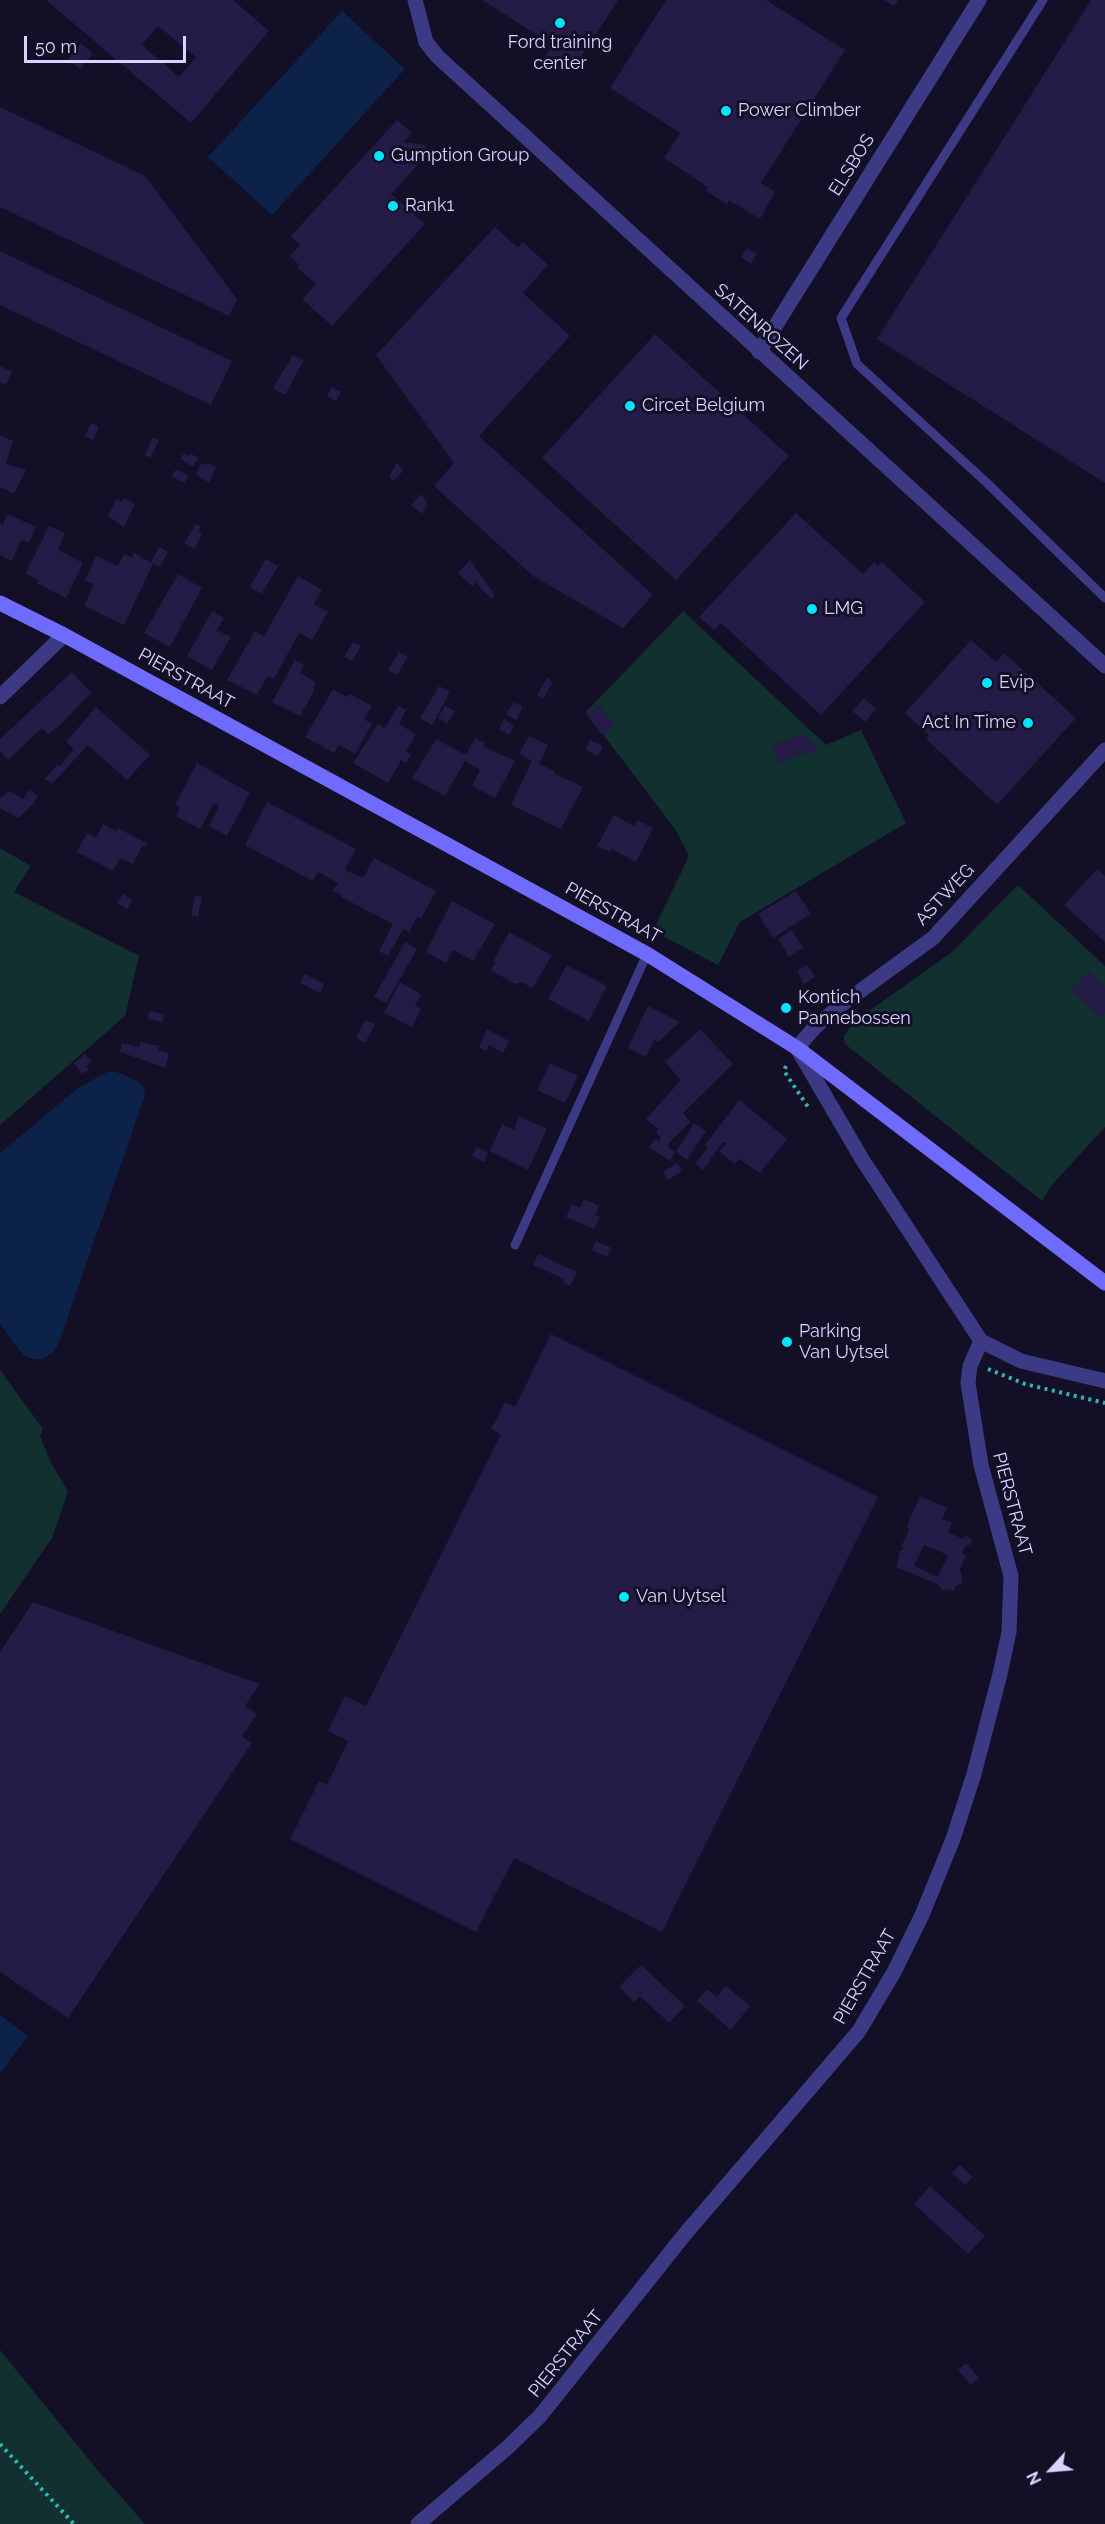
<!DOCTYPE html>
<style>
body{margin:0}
#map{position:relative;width:1105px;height:2524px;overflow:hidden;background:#130f26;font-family:Raleway,sans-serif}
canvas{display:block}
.north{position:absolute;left:1021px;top:2440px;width:60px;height:60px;-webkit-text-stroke:4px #130f26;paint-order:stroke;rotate:244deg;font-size:16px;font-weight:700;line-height:24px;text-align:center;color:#d9d4ff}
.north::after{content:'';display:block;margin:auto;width:21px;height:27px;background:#d9d4ff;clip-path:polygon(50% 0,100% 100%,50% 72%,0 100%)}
.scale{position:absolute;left:24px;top:36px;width:162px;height:27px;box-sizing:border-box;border:3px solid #d9d4ff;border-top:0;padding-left:8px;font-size:18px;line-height:21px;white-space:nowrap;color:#d9d4ff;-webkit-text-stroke:4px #130f26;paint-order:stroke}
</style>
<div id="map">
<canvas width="1105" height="2524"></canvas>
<div class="north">N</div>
<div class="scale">50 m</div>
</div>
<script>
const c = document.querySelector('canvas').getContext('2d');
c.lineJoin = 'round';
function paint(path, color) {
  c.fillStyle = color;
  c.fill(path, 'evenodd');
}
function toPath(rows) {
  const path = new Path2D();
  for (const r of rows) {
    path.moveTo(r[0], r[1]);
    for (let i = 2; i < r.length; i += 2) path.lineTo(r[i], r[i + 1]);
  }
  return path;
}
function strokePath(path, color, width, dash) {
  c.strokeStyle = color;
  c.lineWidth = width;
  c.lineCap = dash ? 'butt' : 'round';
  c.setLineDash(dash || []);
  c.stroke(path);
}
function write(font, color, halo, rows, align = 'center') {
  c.font = font + ' Raleway,sans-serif';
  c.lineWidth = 6;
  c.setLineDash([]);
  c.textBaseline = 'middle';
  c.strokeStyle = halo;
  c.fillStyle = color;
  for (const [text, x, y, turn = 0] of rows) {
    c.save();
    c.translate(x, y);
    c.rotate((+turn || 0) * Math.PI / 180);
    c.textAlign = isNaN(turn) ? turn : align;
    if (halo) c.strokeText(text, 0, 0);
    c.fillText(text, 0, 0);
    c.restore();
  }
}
paint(toPath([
 [683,611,826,745,861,730,906,823,740,922,718,965,653,931,689,856,675,829,586,712],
 [0,848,31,866,14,892,139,956,125,1016,0,1125],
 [1018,885,1105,966,1105,1127,1051,1186,1042,1201,845,1044,844,1036,853,1022,951,953],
 [0,1370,43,1429,40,1436,50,1461,68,1491,52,1538,0,1614],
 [0,2350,99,2472,145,2524,0,2524]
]), '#12302f');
paint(toPath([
 [342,11,405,69,272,215,208,157],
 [109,1071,120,1073,139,1082,144,1087,145,1095,58,1345,52,1353,43,1359,33,1359,23,1355,0,1324,0,1153,78,1088],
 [0,2015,28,2036,0,2073]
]), '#0c2248');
paint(toPath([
 [46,0,233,0,269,31,191,123],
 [158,26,196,57,179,77,142,45],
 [482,0,618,0,571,73,545,57,553,45],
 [666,0,766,0,845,50,761,183,775,192,760,219,729,200,727,204,706,191,708,187,664,158,680,133,610,88],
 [884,0,898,0,894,6],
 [1091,0,1105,0,1105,483,877,339],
 [81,43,93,54,80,69,68,59],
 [0,107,145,176,237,299,229,316,0,207],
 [397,120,412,133,404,142,425,145,425,157,391,194,425,224,332,326,302,299,316,284,297,267,299,265,290,256,300,245,291,236],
 [495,227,518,248,523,242,548,265,523,293,570,336,479,436,653,595,623,628,533,576,434,486,454,463,376,355],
 [747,248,757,254,751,264,741,257],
 [0,251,232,361,211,405,0,305],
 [655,334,789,456,676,580,542,458],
 [293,355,304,360,285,395,273,388],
 [0,366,12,372,6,385,0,382],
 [331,387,341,392,336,401,327,396],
 [91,423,99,427,93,440,85,436],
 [0,435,13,441,6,464,26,470,14,494,0,487],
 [153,437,159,440,150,458,145,455],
 [190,453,198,458,193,467,180,459,183,454,189,456],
 [201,463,207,465,208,463,216,467,209,483,196,474],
 [397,463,403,471,393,481,389,476],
 [176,469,188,475,185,483,172,477],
 [421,494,428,504,422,514,411,505],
 [124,498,135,504,124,527,108,516,116,499,122,502],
 [796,513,863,574,874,562,877,566,882,562,925,602,821,715,721,623,714,630,699,617],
 [8,514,36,527,29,543,21,540,12,561,0,555,0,524,3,525],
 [196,524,201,527,199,532,202,534,194,549,184,543],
 [49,526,65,533,58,550,83,563,66,598,37,583,39,580,25,574],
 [159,547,168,552,160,567,151,562],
 [134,553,153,564,124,625,84,606,94,584,85,580,96,556,118,566,124,554,132,558],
 [266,559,278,566,262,594,250,587],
 [470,560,495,595,491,599,475,582,473,587,458,573],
 [178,574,202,588,170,647,144,633],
 [298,576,322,590,314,604,328,612,312,640,299,633,274,679,267,676,257,695,227,680,255,631,264,636],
 [212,611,224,618,217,630,231,637,212,670,187,656],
 [971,640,996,662,1004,653,1076,718,997,805,926,739,929,735,905,713],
 [353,642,361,646,352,661,344,657],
 [399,652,408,657,397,675,388,670],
 [295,660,304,665,300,673,316,682,313,689,315,689,300,716,272,702],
 [72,672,91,693,59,726,48,734,42,728,8,760,0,751,0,739],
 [547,678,553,682,543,699,537,695],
 [439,686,450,692,432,725,420,718],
 [333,689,347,697,350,694,372,706,364,719,372,724,355,754,339,745,334,753,305,737],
 [864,698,876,709,865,722,852,711],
 [514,702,523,707,516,720,506,714],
 [599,705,614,726,602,735,586,714],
 [398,706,406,710,399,724,416,734,406,752,411,754,406,763,401,760,388,783,353,763,378,724,385,728],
 [445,706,455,711,447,724,438,718],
 [96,707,150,755,127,780,88,745,52,784,45,779,58,764,60,766,74,749,66,742],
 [504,719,514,726,509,735,499,729],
 [803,734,819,749,778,763,772,745],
 [529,736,548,745,539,764,553,770,555,774,583,787,561,829,511,805,532,761,519,754],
 [475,738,485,743,483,746,515,761,495,798,472,786,480,770,465,761,445,796,412,778,436,739,466,755],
 [590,740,603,746,598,756,585,750],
 [197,763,250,793,227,836,209,826,219,806,214,803,200,829,176,816,180,807,175,805],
 [29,790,38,796,33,804,19,818,0,808,0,798,10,791,23,799],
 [267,802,356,849,345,870,363,878,374,858,436,891,421,919,417,917,409,932,403,929,388,956,379,951,393,924,341,897,342,895,333,891,338,883,318,872,313,881,245,845],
 [614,815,634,826,637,820,653,828,636,862,612,849,610,852,597,846],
 [103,824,116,831,118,828,148,844,146,847,143,845,133,864,120,858,113,871,77,852,87,833,96,838],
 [1097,869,1105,876,1105,942,1064,905],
 [796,891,811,914,773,938,758,914],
 [123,894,133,900,127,909,117,903],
 [195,896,202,897,198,917,191,915],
 [452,901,495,924,473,961,453,950,446,963,426,952],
 [792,930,803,948,789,957,778,939],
 [509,932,552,955,533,988,521,982,515,984,491,970,496,962,493,961],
 [405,942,417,949,386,1003,374,997],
 [567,965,607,986,589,1021,548,999],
 [807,965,815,977,804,984,797,971],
 [1089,971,1105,986,1105,1012,1100,1017,1071,990],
 [305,974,324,984,320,993,300,983],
 [400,982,421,994,415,1006,421,1009,412,1027,384,1013],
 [648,1006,680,1022,658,1042,654,1040,646,1057,628,1048],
 [149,1011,164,1014,162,1022,148,1019],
 [365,1020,375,1024,365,1043,356,1038],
 [487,1029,509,1041,503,1053,489,1045,486,1051,479,1047],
 [700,1029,733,1064,683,1113,690,1122,669,1143,668,1147,675,1152,670,1161,649,1147,655,1139,659,1142,661,1137,656,1133,658,1129,646,1119,681,1080,665,1062],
 [140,1042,160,1046,158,1050,169,1053,166,1068,120,1052,122,1043,139,1047],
 [85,1054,92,1062,86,1066,89,1070,82,1074,74,1063],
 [550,1063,578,1076,565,1103,537,1090],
 [739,1100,787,1139,760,1173,739,1159,734,1164,719,1151,726,1144,723,1142,703,1170,695,1164,708,1147,705,1145],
 [519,1116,547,1129,528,1170,490,1151,502,1124,514,1130],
 [694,1123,706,1131,687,1160,676,1152],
 [477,1147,488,1152,484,1162,472,1156],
 [677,1163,682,1171,668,1180,663,1172],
 [584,1199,599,1206,595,1215,600,1217,594,1229,566,1217,572,1204,580,1208],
 [596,1241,612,1248,607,1257,592,1250],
 [538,1254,577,1272,570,1286,563,1282,564,1279,533,1265],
 [551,1334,878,1497,662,1932,514,1858,476,1932,290,1839,319,1781,327,1785,348,1741,328,1731,345,1696,366,1706,501,1434,491,1429,505,1402,515,1407],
 [920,1496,947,1508,942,1519,952,1523,948,1532,963,1539,966,1535,972,1541,970,1545,966,1545,962,1553,966,1555,960,1569,963,1583,956,1586,954,1591,947,1589,942,1591,939,1585,896,1567,900,1551,904,1548,901,1547,909,1530,907,1525],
 [924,1545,948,1555,938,1577,914,1566],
 [33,1602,260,1684,245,1706,257,1714,242,1736,252,1743,68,2018,0,1972,0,1652],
 [641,1965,685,2006,669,2023,640,1996,634,2002,619,1987],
 [726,1986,750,2006,731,2030,697,2001,707,1989,717,1997],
 [960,2165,973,2177,965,2185,952,2173],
 [930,2186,985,2236,968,2254,914,2204],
 [966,2363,979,2378,971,2385,958,2370]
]), '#241b47');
strokePath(toPath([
 [786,1066,784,1071,808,1107],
 [988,1369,1025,1384,1105,1403],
 [0,2444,74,2524]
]), '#2fb8b0', 4, [3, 4.5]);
strokePath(toPath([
 [1043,0,841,318,857,364,987,483,1105,598],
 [515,1245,647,954]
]), '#3d3a85', 9);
strokePath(toPath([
 [415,0,426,42,437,56,1105,666],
 [759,352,979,0],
 [0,697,64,635],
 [1105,750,933,938,845,1002,815,1027,797,1048,862,1159,981,1341,1021,1361,1105,1381],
 [418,2524,507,2448,540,2416,685,2234,859,2031,894,1972,922,1915,953,1839,974,1774,1000,1674,1009,1632,1011,1576,981,1465,968,1383,970,1366,981,1341]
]), '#3d3a85', 15);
strokePath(toPath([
 [0,603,64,635,647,954,797,1048,1105,1283]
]), '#6f6bff', 15);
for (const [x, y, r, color] of [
 [560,23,6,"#00e5ff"],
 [726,111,6,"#00e5ff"],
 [379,156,6,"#00e5ff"],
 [393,206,6,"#00e5ff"],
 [630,406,6,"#00e5ff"],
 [812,609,6,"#00e5ff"],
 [987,683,6,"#00e5ff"],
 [1028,723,6,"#00e5ff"],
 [786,1008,6,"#00e5ff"],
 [787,1342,6,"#00e5ff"],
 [624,1597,6,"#00e5ff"]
]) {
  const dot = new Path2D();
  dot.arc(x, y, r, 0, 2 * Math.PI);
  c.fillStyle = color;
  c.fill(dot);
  strokePath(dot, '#130f26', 2);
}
write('18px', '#d9d4ff', '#130f26', [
 ["Ford training",560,43,"center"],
 ["center",560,64,"center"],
 ["Power Climber",738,111],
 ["Gumption Group",391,156],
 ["Rank1",405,206],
 ["Circet Belgium",642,406],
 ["LMG",824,609],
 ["Evip",999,683],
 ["Act In Time",1016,723,"right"],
 ["Kontich",798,998],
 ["Pannebossen",798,1019],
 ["Parking",799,1332],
 ["Van Uytsel",799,1353],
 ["Van Uytsel",636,1597]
], 'left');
write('18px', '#d9d4ff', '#130f26', [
 ["ELSBOS",852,165,-58],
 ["SATENROZEN",761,327,42],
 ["PIERSTRAAT",186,679,29],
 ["ASTWEG",945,895,-47],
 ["PIERSTRAAT",613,913,29],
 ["PIERSTRAAT",1012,1504,75],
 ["PIERSTRAAT",865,1977,-60],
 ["PIERSTRAAT",566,2354,-51]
]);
</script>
